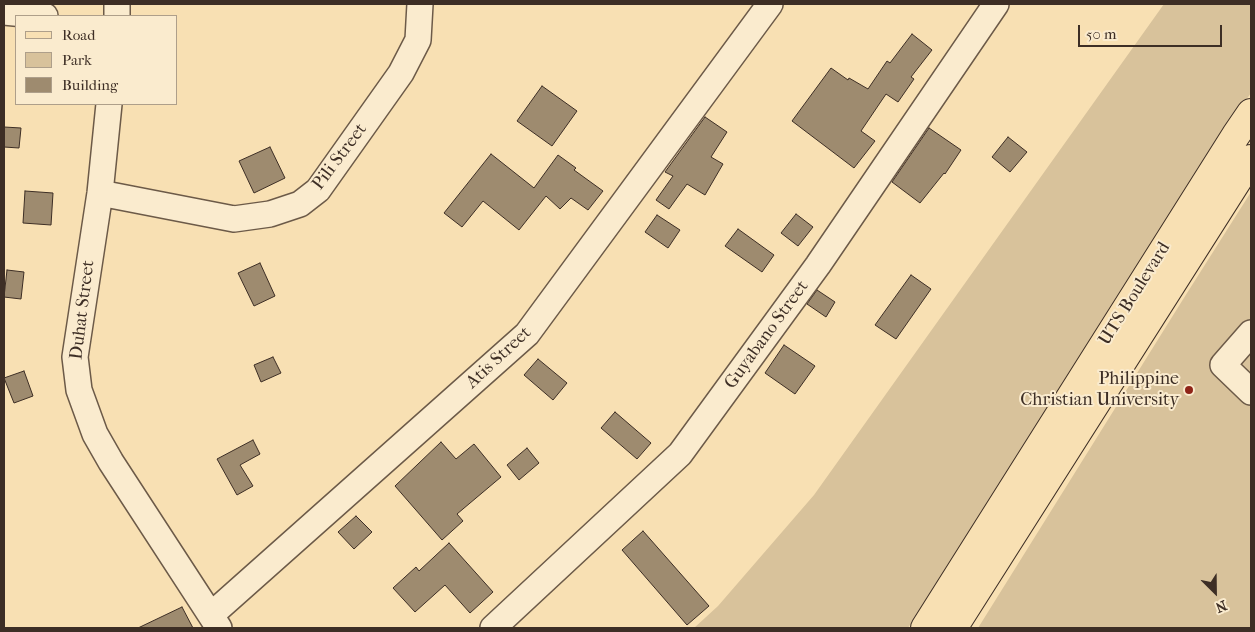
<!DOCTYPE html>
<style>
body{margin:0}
#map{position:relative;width:1255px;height:632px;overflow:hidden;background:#f8e0b3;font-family:"IM FELL French Canon",serif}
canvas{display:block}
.frame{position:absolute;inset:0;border:5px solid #3d2e25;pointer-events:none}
.legend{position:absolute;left:15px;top:15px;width:162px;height:90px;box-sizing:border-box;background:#faebce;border:1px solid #ae9f8a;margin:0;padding:6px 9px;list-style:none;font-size:15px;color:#3d2e25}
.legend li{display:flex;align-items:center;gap:10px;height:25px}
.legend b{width:25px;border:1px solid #ae9f8a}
.north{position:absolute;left:1190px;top:567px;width:50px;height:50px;-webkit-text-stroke:4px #faebce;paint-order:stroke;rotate:157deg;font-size:14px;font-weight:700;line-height:20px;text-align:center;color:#3d2e25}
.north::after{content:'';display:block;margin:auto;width:18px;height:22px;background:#3d2e25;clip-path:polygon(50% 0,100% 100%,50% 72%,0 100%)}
.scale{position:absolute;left:1078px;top:25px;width:144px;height:22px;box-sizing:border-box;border:2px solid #3d2e25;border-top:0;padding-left:6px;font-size:15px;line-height:18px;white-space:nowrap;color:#3d2e25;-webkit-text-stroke:4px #faebce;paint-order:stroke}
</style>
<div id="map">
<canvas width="1255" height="632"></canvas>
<div class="frame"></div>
<ul class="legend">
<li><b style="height:6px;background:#f8e0b3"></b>Road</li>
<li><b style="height:14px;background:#d8c29b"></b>Park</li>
<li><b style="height:14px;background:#9e8b6f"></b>Building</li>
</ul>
<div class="north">N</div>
<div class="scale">50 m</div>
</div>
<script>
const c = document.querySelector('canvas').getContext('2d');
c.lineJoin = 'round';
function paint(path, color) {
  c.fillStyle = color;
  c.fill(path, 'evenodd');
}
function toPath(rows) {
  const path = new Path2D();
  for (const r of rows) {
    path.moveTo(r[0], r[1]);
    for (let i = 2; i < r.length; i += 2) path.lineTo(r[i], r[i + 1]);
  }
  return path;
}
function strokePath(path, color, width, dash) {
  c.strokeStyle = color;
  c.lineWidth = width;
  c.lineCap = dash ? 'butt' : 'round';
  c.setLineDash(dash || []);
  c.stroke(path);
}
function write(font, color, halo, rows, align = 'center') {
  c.font = font + ' "IM FELL French Canon",serif';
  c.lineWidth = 4;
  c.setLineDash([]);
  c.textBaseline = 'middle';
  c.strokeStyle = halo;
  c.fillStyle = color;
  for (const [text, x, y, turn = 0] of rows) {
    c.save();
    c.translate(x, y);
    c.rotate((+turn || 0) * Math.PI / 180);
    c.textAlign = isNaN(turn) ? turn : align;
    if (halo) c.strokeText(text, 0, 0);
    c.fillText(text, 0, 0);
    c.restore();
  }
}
paint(toPath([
 [1164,4,1251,4,1251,93,1226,128,908,628,694,628,718,606,814,495],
 [1251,192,1251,628,978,628,1182,301]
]), '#d8c29b');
const building = toPath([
 [912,34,932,50,911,77,914,79,898,102,886,94,861,131,875,141,854,168,792,121,831,68,848,80,849,78,868,89,887,61,890,63,912,34],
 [542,86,577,111,552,146,517,121,542,86],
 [705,117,727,132,711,157,723,164,705,195,687,184,669,209,656,200,673,176,665,172,705,117],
 [4,127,21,128,19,148,4,147,4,127],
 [929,128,961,150,945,174,944,173,920,203,892,182,929,128],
 [1008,137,1027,152,1010,172,992,157,1008,137],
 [270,147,285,178,254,193,239,161,270,147],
 [491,154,534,188,558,155,576,168,574,170,603,191,588,210,571,198,560,209,546,196,519,230,483,201,462,227,444,213,491,154],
 [25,191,53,193,51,225,23,223,25,191],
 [796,214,813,227,798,246,781,233,796,214],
 [657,215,680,230,668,248,645,232,657,215],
 [738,229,774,255,762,272,725,246,738,229],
 [260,263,275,296,254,306,238,273,260,263],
 [7,270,24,272,21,299,4,297,7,270],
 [911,275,931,289,896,339,875,325,911,275],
 [817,290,835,302,826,317,807,304,817,290],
 [784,345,815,366,795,394,765,373,784,345],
 [273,357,281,373,261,382,254,365,273,357],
 [538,359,567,383,553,400,524,375,538,359],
 [24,371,33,396,14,403,4,378,24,371],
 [615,412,651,443,637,459,601,428,615,412],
 [253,440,260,454,240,465,253,486,237,495,217,459,253,440],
 [441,442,456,459,474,444,501,477,457,514,463,521,442,540,395,486,441,442],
 [527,448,539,463,519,480,507,465,527,448],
 [356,516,372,532,354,549,338,532,356,516],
 [643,531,709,606,687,625,622,550,643,531],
 [449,543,493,592,470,613,445,585,415,612,393,588,416,567,419,571,449,543],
 [182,607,193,628,138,628,182,607]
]);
paint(building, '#9e8b6f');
strokePath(building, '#3d2e25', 1);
const minor = toPath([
 [117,4,117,16],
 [4,12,45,16],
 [109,104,100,193,75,357,79,390,95,434,111,462,219,628],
 [100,193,234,219,270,214,300,204,318,190,401,73,418,40,420,4],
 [1251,333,1223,365,1251,392],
 [211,615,527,334,770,4],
 [493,628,680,454,818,265,996,4]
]);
const major = toPath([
 [925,628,1236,135,1251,113],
 [953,628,1251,159]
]);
strokePath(minor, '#6c5a48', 28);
strokePath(major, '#3d2e25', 30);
strokePath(minor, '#faebce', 25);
strokePath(major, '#f8e0b3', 28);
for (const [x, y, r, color] of [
 [1189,390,5,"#8f2418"]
]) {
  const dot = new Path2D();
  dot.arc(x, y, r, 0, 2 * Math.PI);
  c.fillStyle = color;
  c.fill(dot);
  strokePath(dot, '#faebce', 2);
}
write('18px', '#3d2e25', '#faebce', [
 ["Pili Street",340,157,-53],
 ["UTS Boulevard",1135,294,-58],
 ["Duhat Street",83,310,-83],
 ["Guyabano Street",767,335,-54],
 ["Atis Street",499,358,-43]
]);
write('18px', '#3d2e25', '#faebce', [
 ["Philippine",1179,380],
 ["Christian University",1179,401]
], 'right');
</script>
